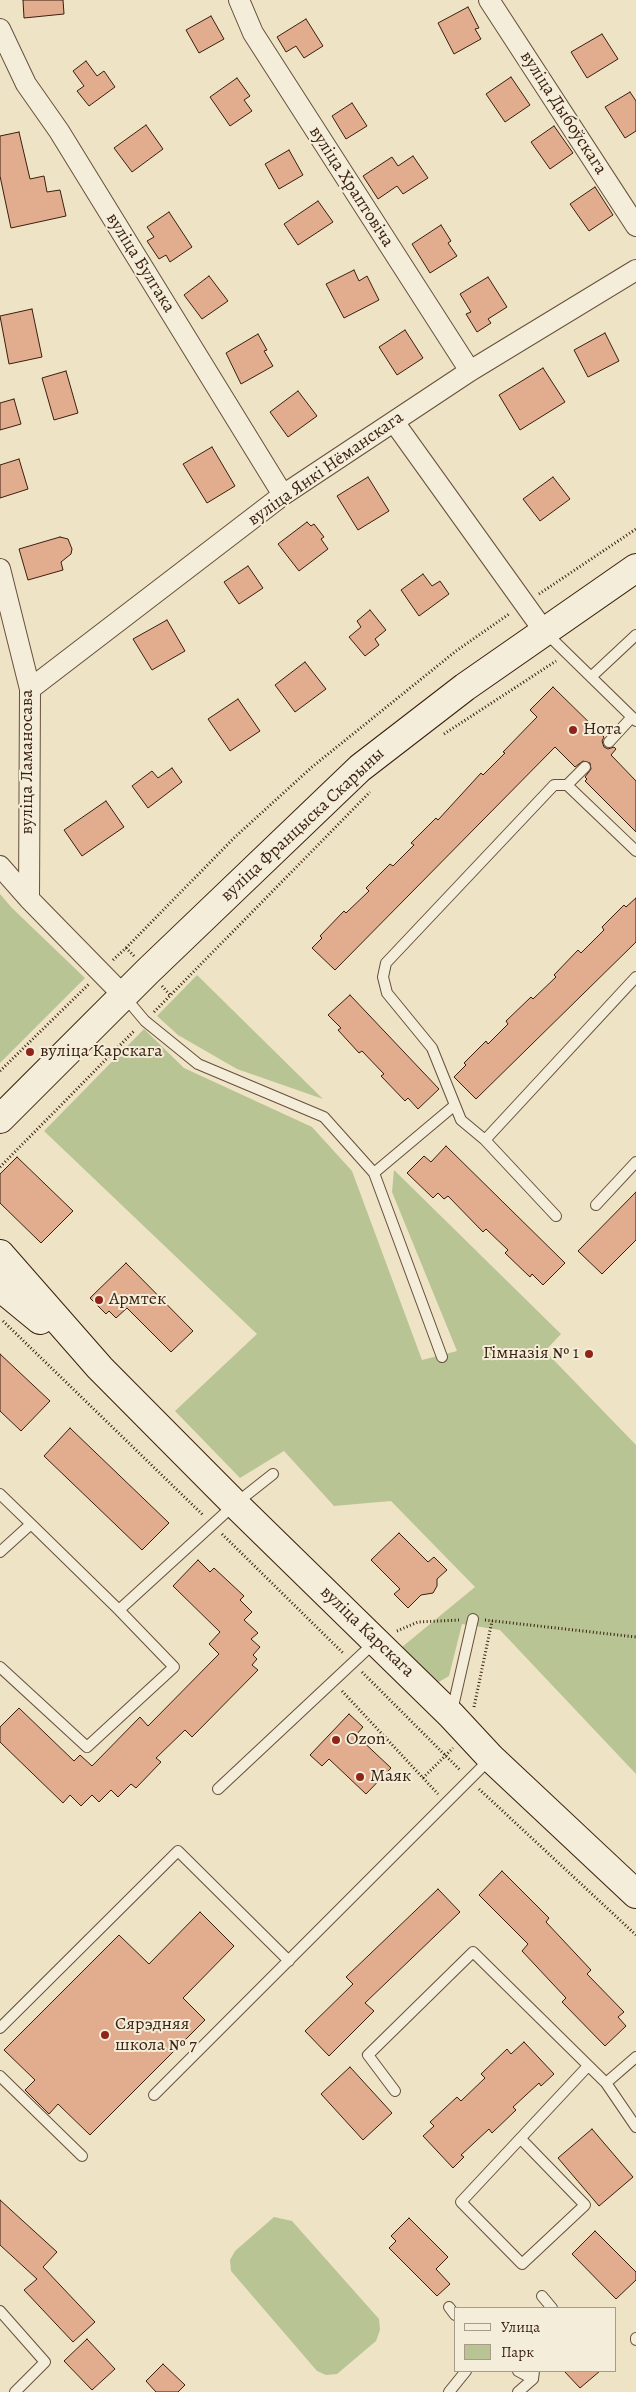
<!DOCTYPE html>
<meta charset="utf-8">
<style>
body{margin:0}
#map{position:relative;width:636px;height:2392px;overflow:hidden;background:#eee3c5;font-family:Alegreya,serif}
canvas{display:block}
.legend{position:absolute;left:454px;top:2307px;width:162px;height:65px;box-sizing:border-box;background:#f4edd9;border:1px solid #a99b88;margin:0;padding:6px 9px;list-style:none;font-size:15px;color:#391f0e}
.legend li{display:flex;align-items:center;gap:10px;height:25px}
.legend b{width:25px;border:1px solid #a99b88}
</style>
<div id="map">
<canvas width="636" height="2392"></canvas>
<ul class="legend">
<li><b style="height:6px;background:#f4edd9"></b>Улица</li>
<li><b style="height:14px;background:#b9c495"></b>Парк</li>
</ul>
</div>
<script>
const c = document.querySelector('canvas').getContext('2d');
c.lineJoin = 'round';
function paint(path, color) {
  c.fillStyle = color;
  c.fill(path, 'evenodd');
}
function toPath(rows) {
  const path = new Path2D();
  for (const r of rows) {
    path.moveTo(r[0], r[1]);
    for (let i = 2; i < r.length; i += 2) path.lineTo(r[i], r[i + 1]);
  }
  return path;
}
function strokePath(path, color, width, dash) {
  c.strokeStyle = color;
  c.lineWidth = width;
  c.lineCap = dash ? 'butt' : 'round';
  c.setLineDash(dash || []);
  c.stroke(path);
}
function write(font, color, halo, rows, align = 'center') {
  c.font = font + ' Alegreya,serif';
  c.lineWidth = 4;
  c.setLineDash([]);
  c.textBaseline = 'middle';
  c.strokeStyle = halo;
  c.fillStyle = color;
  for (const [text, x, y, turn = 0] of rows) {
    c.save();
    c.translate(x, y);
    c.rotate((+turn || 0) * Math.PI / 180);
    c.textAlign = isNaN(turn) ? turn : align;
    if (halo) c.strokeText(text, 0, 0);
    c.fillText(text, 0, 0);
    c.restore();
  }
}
paint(toPath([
 [0,894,12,908,85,978,0,1063],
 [197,975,323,1099,237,1069,178,1035,157,1016],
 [144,1029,184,1068,312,1127,352,1171,422,1360,457,1351,392,1192,394,1170,561,1334,545,1351,636,1445,636,1774,500,1630,462,1624,449,1676,437,1683,402,1647,475,1587,391,1501,334,1506,284,1451,240,1478,175,1411,257,1334,44,1131],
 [274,2217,292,2221,379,2319,380,2330,376,2341,337,2374,326,2375,317,2371,231,2271,230,2260,235,2251]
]), '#b9c495');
const building = toPath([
 [23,0,63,0,64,14,24,18,23,0],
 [468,7,479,28,475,29,481,39,454,54,438,23,468,7],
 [211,16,224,39,199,53,186,30,211,16],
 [306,19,323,46,304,58,296,46,286,52,277,37,306,19],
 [602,34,618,59,587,78,571,52,602,34],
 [86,61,97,76,104,71,115,87,89,106,77,91,84,86,73,71,86,61],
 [511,77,530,105,505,122,486,94,511,77],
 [237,78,250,96,244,100,252,111,230,126,210,97,237,78],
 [630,92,636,101,636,131,625,138,605,107,630,92],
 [352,103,367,126,346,139,332,116,352,103],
 [146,125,163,149,132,172,114,148,146,125],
 [554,126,573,153,550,169,531,142,554,126],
 [19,132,30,179,44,176,47,192,60,190,66,216,11,228,0,176,0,136,19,132],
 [289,150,303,175,279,189,265,164,289,150],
 [413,156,428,178,403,194,397,186,378,199,363,176,392,157,398,166,413,156],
 [595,187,613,215,589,231,570,204,595,187],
 [318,201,333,222,298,245,284,224,318,201],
 [169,212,192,247,170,262,166,255,159,259,147,241,154,237,147,227,169,212],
 [441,225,451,241,448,243,457,256,430,273,412,244,441,225],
 [354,270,359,281,367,276,379,300,344,318,326,284,354,270],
 [209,276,228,301,202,319,184,295,209,276],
 [488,277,507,307,488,319,491,323,477,332,466,314,471,312,460,294,488,277],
 [32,309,42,357,9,364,0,316,32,309],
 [405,330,423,358,397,375,379,347,405,330],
 [605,333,619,361,588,377,574,350,605,333],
 [258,334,267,350,264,351,273,366,241,384,226,353,258,334],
 [543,368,565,402,520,430,499,395,543,368],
 [66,371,78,413,54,420,42,378,66,371],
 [298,391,317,416,288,437,270,412,298,391],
 [14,399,21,424,0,430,0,403,14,399],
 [212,447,235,486,207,503,183,464,212,447],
 [19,459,28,489,0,498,0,465,19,459],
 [368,477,389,511,358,530,337,496,368,477],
 [553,477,570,499,540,521,523,499,553,477],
 [307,522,311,526,314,524,324,537,321,539,328,549,299,571,278,544,307,522],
 [60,537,68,539,72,549,71,554,61,562,63,570,28,580,19,549,60,537],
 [248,566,263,588,239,604,224,582,248,566],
 [423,574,432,586,440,581,449,594,419,616,401,590,423,574],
 [370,610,386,630,375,639,379,645,365,656,349,637,361,627,357,621,370,610],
 [167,620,185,651,152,670,133,639,167,620],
 [305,662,326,689,295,712,275,685,305,662],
 [553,687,604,737,602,741,604,747,608,749,614,747,616,749,611,755,636,781,636,832,585,781,587,779,585,777,591,769,590,763,583,761,575,767,555,747,335,970,312,948,322,938,320,936,344,911,346,913,369,891,366,888,390,864,393,866,414,845,411,843,436,818,438,820,481,773,483,775,505,753,503,752,537,717,530,710,553,687],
 [238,699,260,731,230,751,208,719,238,699],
 [172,768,182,782,148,808,132,786,152,771,158,778,172,768],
 [106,801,124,827,82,856,64,830,106,801],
 [636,898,636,942,476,1099,454,1077,466,1065,464,1063,486,1041,488,1044,508,1024,506,1021,531,997,533,999,556,977,554,975,578,950,581,953,604,930,602,927,624,905,626,907,636,898],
 [350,995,439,1089,418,1109,408,1098,405,1101,381,1076,384,1074,362,1051,359,1053,338,1030,341,1028,328,1015,350,995],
 [446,1146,565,1263,543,1285,532,1274,530,1277,505,1253,508,1250,486,1229,483,1232,448,1196,444,1199,438,1193,433,1198,407,1173,424,1156,431,1162,446,1146],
 [17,1157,73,1211,41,1243,0,1203,0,1174,17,1157],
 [636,1192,636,1240,602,1274,578,1251,636,1192],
 [126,1263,193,1331,171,1352,127,1308,116,1318,109,1311,106,1314,90,1298,126,1263],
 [0,1354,50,1401,21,1431,0,1411,0,1354],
 [70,1428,169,1523,142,1550,44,1456,70,1428],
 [399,1533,428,1562,434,1557,447,1570,437,1579,437,1586,433,1593,421,1595,408,1608,394,1594,400,1589,371,1560,399,1533],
 [198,1560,210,1572,214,1568,244,1596,240,1600,252,1612,244,1620,258,1633,251,1639,260,1647,253,1655,257,1659,252,1665,258,1670,192,1737,185,1730,156,1758,161,1762,136,1788,131,1784,118,1797,111,1790,99,1802,92,1795,81,1806,70,1795,63,1803,0,1742,0,1727,19,1708,74,1761,80,1755,92,1766,140,1717,148,1726,219,1654,209,1644,220,1632,173,1586,198,1560],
 [349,1714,363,1727,356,1735,391,1768,366,1794,329,1759,322,1766,310,1755,349,1714],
 [502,1871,549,1918,546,1922,591,1970,587,1974,624,2012,618,2017,626,2026,605,2046,562,2002,566,1998,522,1951,528,1944,479,1895,502,1871],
 [438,1889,460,1912,365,2003,374,2011,329,2056,305,2031,353,1984,346,1977,438,1889],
 [200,1912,234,1946,183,1998,205,2020,90,2135,58,2104,49,2114,25,2090,35,2080,4,2050,119,1935,149,1964,200,1912],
 [524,2042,554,2074,541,2086,539,2083,513,2107,516,2110,492,2133,489,2129,461,2155,464,2157,453,2168,423,2136,434,2126,430,2122,457,2097,461,2101,485,2078,481,2074,507,2049,511,2054,524,2042],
 [350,2067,392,2113,363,2140,321,2094,350,2067],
 [592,2129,633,2177,599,2206,558,2158,592,2129],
 [0,2200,57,2252,43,2267,95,2322,73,2342,24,2290,37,2279,0,2245,0,2200],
 [409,2218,448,2257,436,2269,450,2284,437,2296,389,2248,396,2241,391,2236,409,2218],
 [595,2231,636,2272,636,2280,616,2299,572,2254,595,2231],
 [87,2339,115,2369,92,2390,64,2361,87,2339],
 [163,2364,185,2385,178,2392,156,2392,146,2381,163,2364],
 [564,2371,600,2371,580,2388,564,2371]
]);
paint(building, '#e2ad8e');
strokePath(building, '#391f0e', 1);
const lane = toPath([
 [545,632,636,721],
 [591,677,636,635],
 [609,742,632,717],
 [567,785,585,767],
 [124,996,145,1021,198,1064,324,1117,374,1173,442,1357],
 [485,1140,461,1120,432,1048,387,993,383,977,386,963,554,785,567,785,636,851],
 [374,1173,455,1105],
 [596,1205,636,1162],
 [556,1216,485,1140,636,977],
 [0,1494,31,1524],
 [0,1552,31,1524,119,1610,174,1667,87,1747,0,1667],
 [119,1610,235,1504,273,1474],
 [452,1711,473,1619],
 [218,1789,375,1642],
 [0,2028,178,1851,289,1961],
 [0,2076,82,2156],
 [606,2083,636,2057],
 [395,2091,368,2055,473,1952,606,2083,636,2127],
 [154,2095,491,1758],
 [521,2139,585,2205,522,2264,461,2202,588,2066],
 [542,2296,552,2308],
 [449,2307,455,2315],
 [0,2311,45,2362,15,2392],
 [636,2338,636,2340],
 [518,2371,533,2379],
 [449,2392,466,2371],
 [518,2392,533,2379,534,2371]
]);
const street = toPath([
 [239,0,253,33,470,371],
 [489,0,636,226],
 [0,29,26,84,59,131,283,495],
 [394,422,544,631],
 [0,569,30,689,29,899],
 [30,689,283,495,470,371,636,270],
 [0,866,29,899,123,995]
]);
const secondary = toPath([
 [0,1119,148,971,360,768,465,687,636,568],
 [0,1254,100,1368,235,1504,451,1715,491,1758,636,1894],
 [0,1287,40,1320]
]);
strokePath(lane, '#66503c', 12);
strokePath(street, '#66503c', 22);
strokePath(secondary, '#391f0e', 30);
strokePath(toPath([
 [539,594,636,529],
 [444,734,556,661],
 [126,948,235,837,312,767,456,651,509,614],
 [113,960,126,948,134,956],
 [162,986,170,995],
 [154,1012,370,792],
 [0,1071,89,984],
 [0,1167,135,1030],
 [3,1321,203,1515],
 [222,1534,344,1654],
 [485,1620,636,1637],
 [397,1631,418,1622,459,1620],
 [362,1672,460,1770],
 [342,1691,438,1794],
 [474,1707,492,1621],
 [423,1778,453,1748],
 [479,1789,636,1935]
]), '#391f0e', 3, [1, 2.5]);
strokePath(lane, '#f4edd9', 10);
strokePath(street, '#f4edd9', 20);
strokePath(secondary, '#f4edd9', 28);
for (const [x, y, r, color] of [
 [573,730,5,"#8f2418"],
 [30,1052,5,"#8f2418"],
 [99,1300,5,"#8f2418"],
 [589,1354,5,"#8f2418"],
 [336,1740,5,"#8f2418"],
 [360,1777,5,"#8f2418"],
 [105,2035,5,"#8f2418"]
]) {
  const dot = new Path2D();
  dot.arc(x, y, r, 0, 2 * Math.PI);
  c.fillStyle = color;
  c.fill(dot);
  strokePath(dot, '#f4edd9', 2);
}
write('18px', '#391f0e', '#f4edd9', [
 ["вуліца Дыбоўскага",563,113,57],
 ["вуліца Храптовіча",351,187,57],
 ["вуліца Булгака",140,263,58],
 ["вуліца Янкі Нёманскага",326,469,-35],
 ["вуліца Ламаносава",28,762,-90],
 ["вуліца Францыска Скарыны",303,825,-43],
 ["вуліца Карскага",367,1632,44]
]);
write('18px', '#391f0e', '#f4edd9', [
 ["Нота",583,730],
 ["вуліца Карскага",40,1052],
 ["Армтек",109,1300],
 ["Гімназія № 1",579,1354,"right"],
 ["Ozon",346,1740],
 ["Маяк",370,1777],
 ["Сярэдняя",115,2025],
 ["школа № 7",115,2046]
], 'left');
</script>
